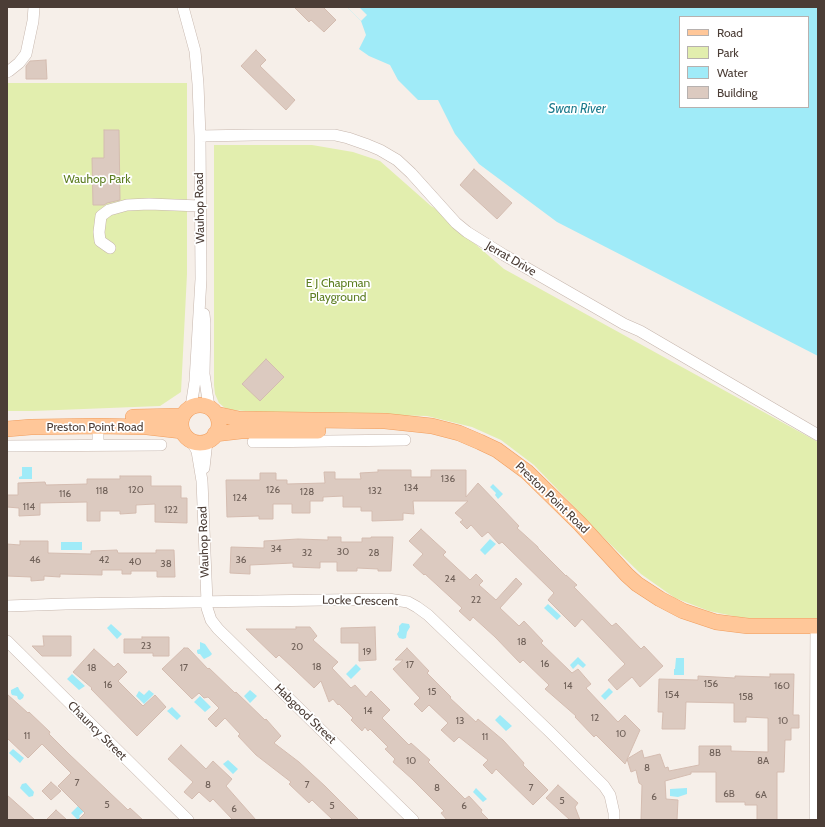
<!DOCTYPE html>
<style>
body{margin:0}
#map{position:relative;width:825px;height:827px;overflow:hidden;background:#f6efe9;font-family:Cabin,sans-serif}
canvas{display:block}
.frame{position:absolute;inset:0;border:8px solid #4b3d36;pointer-events:none}
.legend{position:absolute;left:679px;top:16px;width:130px;height:92px;box-sizing:border-box;background:#fff;border:1px solid #b7b1af;margin:0;padding:5px 7px;list-style:none;font-size:12px;color:#4b3d36}
.legend li{display:flex;align-items:center;gap:8px;height:20px}
.legend b{width:20px;border:1px solid #b7b1af}
</style>
<div id="map">
<canvas width="825" height="827"></canvas>
<div class="frame"></div>
<ul class="legend">
<li><b style="height:5px;background:#ffc799"></b>Road</li>
<li><b style="height:11px;background:#e2eeae"></b>Park</li>
<li><b style="height:11px;background:#a0ebf8"></b>Water</li>
<li><b style="height:11px;background:#dccac0"></b>Building</li>
</ul>
</div>
<script>
const c = document.querySelector('canvas').getContext('2d');
c.lineJoin = 'round';
function paint(path, color) {
  c.fillStyle = color;
  c.fill(path, 'evenodd');
}
function toPath(rows) {
  const path = new Path2D();
  for (const r of rows) {
    if (r.length === 3) {
      path.moveTo(r[0] + r[2], r[1]);
      path.arc(r[0], r[1], r[2], 0, 2 * Math.PI);
      continue;
    }
    path.moveTo(r[0], r[1]);
    for (let i = 2; i < r.length; i += 2) path.lineTo(r[i], r[i + 1]);
  }
  return path;
}
function strokePath(path, color, width, dash) {
  c.strokeStyle = color;
  c.lineWidth = width;
  c.lineCap = dash ? 'butt' : 'round';
  c.setLineDash(dash || []);
  c.stroke(path);
}
function write(font, color, halo, rows, align = 'center') {
  c.font = font + ' Cabin,sans-serif';
  c.lineWidth = 3.5;
  c.setLineDash([]);
  c.textBaseline = 'middle';
  c.strokeStyle = halo;
  c.fillStyle = color;
  for (const [text, x, y, turn = 0] of rows) {
    c.save();
    c.translate(x, y);
    c.rotate((+turn || 0) * Math.PI / 180);
    c.textAlign = isNaN(turn) ? turn : align;
    if (halo) c.strokeText(text, 0, 0);
    c.fillText(text, 0, 0);
    c.restore();
  }
}
paint(toPath([
 [7,83,187,83,187,274,181,392,160,406,33,411,7,411],
 [214,145,312,145,353,152,380,161,431,206,438,210,443,216,504,269,818,442,818,619,768,620,738,617,709,611,675,598,641,574,607,541,534,465,501,440,472,427,427,416,258,412,233,410,225,408,219,403,215,394,214,385]
]), '#e2eeae');
paint(toPath([
 [347,7,818,7,818,356,557,222,479,164,455,134,438,100,418,100,398,80,390,65,369,56,359,49,366,35,361,21],
 [680,17,808,17,808,107,680,107],
 [22,467,32,467,32,479,19,479,19,477,22,476],
 [493,484,503,494,498,499,495,495,496,493,490,487],
 [490,539,496,544,485,555,480,550],
 [61,542,82,542,82,550,61,550],
 [548,604,561,616,557,620,544,608],
 [402,623,409,624,410,627,407,632,406,638,403,639,399,638,397,634,399,631,399,626],
 [111,624,122,634,117,639,107,628],
 [200,642,205,644,212,654,210,656,204,659,203,658,200,654,198,654,197,652,197,650,200,649],
 [578,657,586,665,583,668,578,664,573,669,570,665],
 [676,658,684,658,684,675,674,675,674,669,675,669],
 [356,664,361,669,351,679,346,674],
 [72,674,85,686,79,690,67,679],
 [17,687,18,687,20,691,24,695,23,698,20,700,18,699,17,696,12,695,11,693,11,690],
 [609,688,613,692,605,700,601,696],
 [149,690,154,694,144,704,136,696,139,691,144,695],
 [250,690,257,696,250,703,244,696],
 [200,696,211,707,205,712,194,702],
 [172,707,181,716,177,720,167,711],
 [500,715,512,726,506,731,495,720],
 [13,749,24,758,20,763,9,753],
 [228,760,238,769,233,774,223,764],
 [26,783,34,792,33,796,29,797,20,788,22,784],
 [476,788,487,799,483,802,473,792],
 [687,788,687,794,678,797,670,796,670,789],
 [80,804,86,809,79,816,80,817,78,820,71,813]
]), '#a0ebf8');
paint(toPath([
 [347,7,359,7,367,15,361,21]
]), '#f6efe9');
const building = toPath([
 [294,7,323,7,336,20,324,32,311,20,309,22,294,7],
 [256,50,266,60,260,66,295,100,286,110,241,66,256,50],
 [46,60,47,79,26,79,26,66,30,61,46,60],
 [104,130,119,130,120,200,107,203,104,205,93,205,92,158,104,158,104,130],
 [474,169,512,203,497,219,460,185,474,169],
 [266,359,284,377,260,401,242,384,266,359],
 [378,470,411,470,411,477,431,477,431,470,466,470,466,497,478,483,519,526,517,528,538,547,538,548,566,576,566,575,577,585,574,587,612,626,616,623,641,649,644,646,663,666,640,687,632,677,617,690,608,680,625,664,582,619,575,627,548,600,554,593,502,542,499,544,488,532,482,537,471,525,467,529,460,522,463,520,455,513,468,501,413,501,414,514,403,513,403,520,372,521,372,511,361,511,361,507,343,507,343,496,323,497,323,501,310,501,310,513,292,513,292,504,273,504,273,519,259,519,259,516,227,517,226,480,260,480,260,473,276,473,276,480,287,480,287,484,325,483,324,472,335,472,335,479,361,479,360,473,378,472,378,470],
 [120,476,151,476,151,486,181,486,181,498,187,498,187,523,155,522,155,504,136,505,136,513,120,514,120,511,100,511,100,521,87,521,87,502,40,503,40,515,19,516,19,508,7,507,7,495,18,495,18,483,45,482,46,485,87,484,87,479,120,479,120,476],
 [421,529,446,552,443,555,470,580,476,574,483,581,479,585,496,600,516,578,522,584,500,608,519,626,524,621,543,641,541,643,572,673,578,669,591,684,586,688,618,722,625,715,640,730,625,764,596,735,594,737,575,717,576,716,545,689,549,685,523,660,520,663,495,637,473,617,470,621,459,611,462,608,425,574,424,575,413,565,423,554,409,541,421,529],
 [328,537,341,537,341,542,362,542,362,538,371,538,371,537,393,537,391,571,378,571,378,569,357,568,357,571,337,571,337,562,320,562,320,568,293,567,293,563,250,565,250,574,230,573,231,547,264,548,264,541,298,539,328,540,328,537],
 [20,541,48,541,48,553,91,554,91,551,117,550,118,553,156,553,156,550,174,550,175,577,157,577,157,571,131,571,131,574,122,574,122,570,102,570,102,575,60,574,60,577,44,576,44,580,31,581,31,577,7,576,7,544,20,545,20,541],
 [296,627,310,627,317,636,313,640,338,662,332,668,351,688,355,685,366,697,371,691,390,710,382,718,409,745,411,743,430,760,428,762,465,799,469,796,482,810,481,812,489,820,447,820,441,813,444,811,412,779,393,762,395,759,385,749,388,747,370,729,368,731,365,727,362,731,351,720,353,718,339,704,338,705,333,699,329,702,321,681,314,688,293,668,279,655,276,658,246,629,296,629,296,627],
 [375,627,376,660,359,661,359,643,341,643,341,628,375,627],
 [43,636,71,636,71,656,42,656,32,646,44,646,43,636],
 [142,637,169,637,169,656,153,656,153,653,124,653,124,639,142,639,142,637],
 [184,648,188,648,208,669,209,668,235,693,236,692,265,720,266,719,281,736,274,743,299,762,325,786,359,820,333,820,312,800,309,803,289,784,291,782,256,755,238,736,240,734,225,718,216,727,208,719,219,708,208,697,204,698,199,693,192,699,162,669,184,648],
 [407,648,429,671,427,673,451,697,450,698,476,722,478,719,503,740,524,763,523,765,548,790,533,805,496,769,492,774,483,765,488,760,459,737,454,742,441,730,448,723,429,705,422,712,414,704,420,698,393,669,403,660,395,660,407,648],
 [94,649,114,667,118,663,127,672,118,681,143,706,155,695,166,707,137,736,91,689,92,688,73,672,94,649],
 [770,674,794,674,793,715,799,715,799,728,791,728,791,740,785,740,784,772,777,772,777,820,757,820,757,805,745,805,745,802,716,802,716,772,691,772,691,774,665,781,666,799,678,800,677,820,641,820,642,785,639,783,636,770,631,772,627,759,642,750,644,758,660,754,665,768,668,767,669,771,699,765,699,746,731,746,731,751,768,752,768,718,746,717,746,722,734,722,734,703,686,702,685,729,662,729,663,712,658,712,659,679,698,680,698,676,735,678,735,676,770,677,770,674],
 [7,694,28,713,29,712,50,732,49,734,69,754,128,810,130,808,143,820,78,820,85,813,58,786,71,773,42,744,28,758,7,738,7,694],
 [181,745,206,769,213,761,232,779,226,786,256,820,233,820,213,799,210,802,199,792,192,799,184,792,193,782,168,759,181,745],
 [51,782,61,791,51,800,42,791,51,782],
 [558,785,578,803,575,807,580,820,570,820,546,798,558,785],
 [7,795,35,820,7,820,7,795],
 [56,810,67,820,46,820,56,810]
]);
paint(building, '#dccac0');
strokePath(building, '#d4bcb0', 1);
const minor = toPath([
 [183,7,195,51,198,84,200,136,201,279,195,381,191,407],
 [7,72,9,71,19,63,26,54,33,21,34,7],
 [200,136,254,135,335,135,348,138,368,145,380,150,397,160,411,173,456,223,467,232,504,255,624,324,640,331,818,435],
 [110,248,100,241,99,232,101,216,109,210,127,205,149,204,200,206],
 [204,314,205,324,204,374,209,407],
 [98,426,98,445],
 [191,440,197,451,202,481,207,602,207,608,211,620,218,629,413,820],
 [253,442,405,440],
 [7,446,161,445],
 [204,468,207,441],
 [7,606,66,604,388,599,408,602,417,607,428,615,551,733,604,786,610,795,614,813,614,820],
 [7,641,188,820],
 [815,820,816,626]
]);
const major = toPath([
 [200,424,19],
 [216,414,239,419,385,421,432,426,459,433,480,442,497,450,527,472,580,524,627,575,637,584,660,599,683,611,716,622,748,626,818,626],
 [133,417,182,416],
 [7,429,31,427,98,426,147,427,182,431],
 [215,434,241,431,318,431]
]);
strokePath(minor, '#c6b6ad', 12);
strokePath(major, '#f09d5d', 16);
strokePath(minor, '#fff', 11);
strokePath(major, '#ffc799', 15);
write('10px', '#6f6058', null, [
 ["136",448,479],
 ["134",411,488],
 ["120",136,490],
 ["126",273,490],
 ["118",102,491],
 ["132",375,491],
 ["128",307,492],
 ["116",65,494],
 ["124",240,498],
 ["114",29,507],
 ["122",171,510],
 ["34",276,549],
 ["30",343,552],
 ["32",307,553],
 ["28",374,553],
 ["46",35,560],
 ["42",104,560],
 ["36",241,560],
 ["40",135,562],
 ["38",166,564],
 ["24",450,579],
 ["22",476,600],
 ["18",522,642],
 ["23",146,646],
 ["20",297,647],
 ["19",367,652],
 ["16",545,664],
 ["17",410,665],
 ["18",317,667],
 ["18",92,668],
 ["17",184,668],
 ["156",711,684],
 ["16",108,685],
 ["14",568,686],
 ["160",782,686],
 ["15",432,692],
 ["154",672,695],
 ["158",746,697],
 ["14",368,711],
 ["12",595,718],
 ["13",460,721],
 ["10",783,721],
 ["10",621,734],
 ["11",27,736],
 ["11",485,737],
 ["8B",715,753],
 ["10",411,761],
 ["8A",763,761],
 ["8",647,768],
 ["7",77,783],
 ["8",208,785],
 ["7",307,785],
 ["8",437,788],
 ["7",531,788],
 ["6B",729,794],
 ["6A",761,795],
 ["6",654,797],
 ["5",562,801],
 ["5",107,805],
 ["5",332,806],
 ["6",464,806],
 ["6",234,809]
]);
write('12px', '#5d7e22', '#fff', [
 ["Wauhop Park",97,179],
 ["E J Chapman",338,283],
 ["Playground",338,297]
]);
write('12px', '#4b3d36', '#fff', [
 ["Wauhop Road",200,208,-91],
 ["Jerrat Drive",511,259,30],
 ["Preston Point Road",95,427],
 ["Preston Point Road",552,498,44],
 ["Wauhop Road",204,542,-92],
 ["Locke Crescent",360,601,1],
 ["Habgood Street",305,714,44],
 ["Chauncy Street",97,731,45]
]);
write('italic 13px', '#1e7c8e', '#fff', [
 ["Swan River",577,109]
]);
</script>
